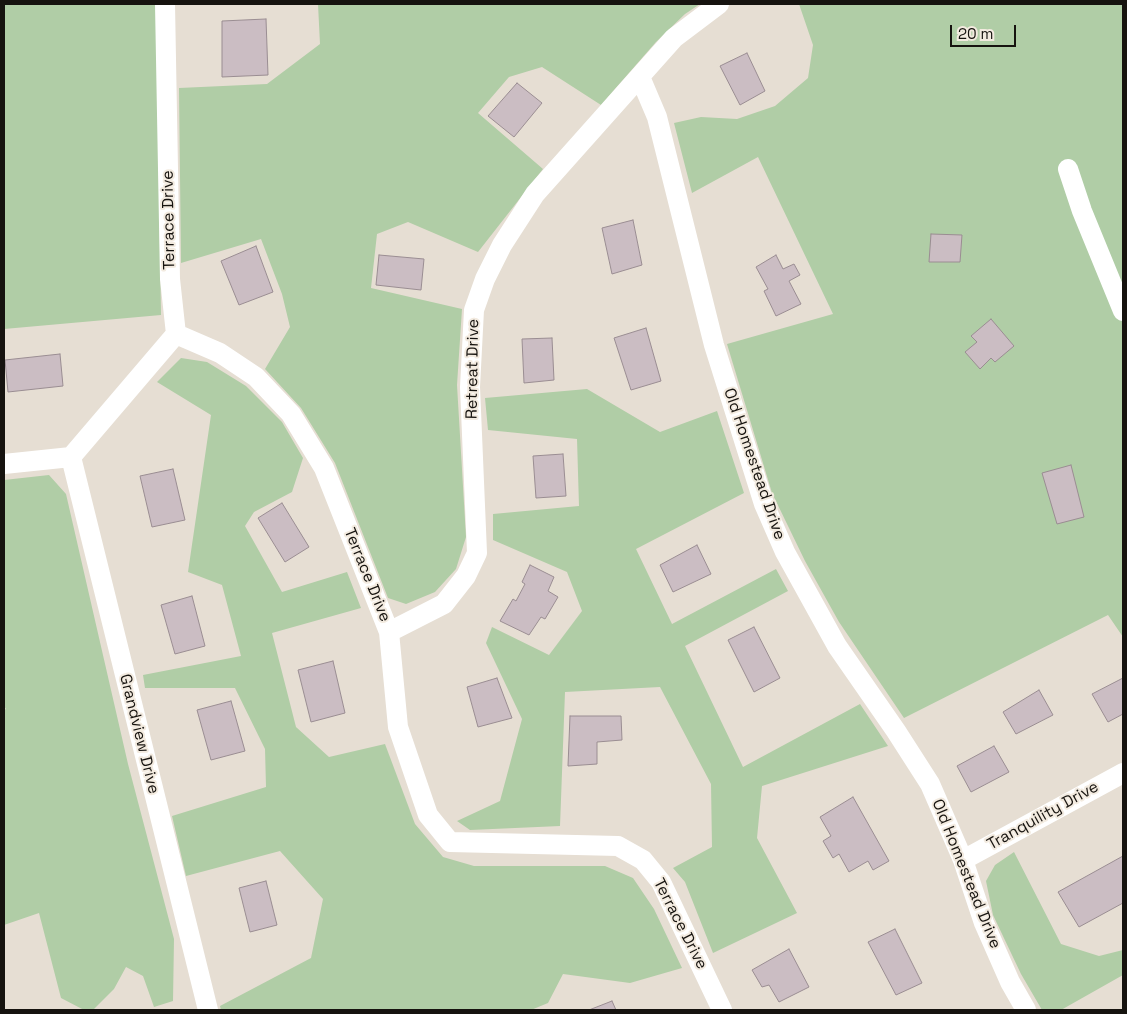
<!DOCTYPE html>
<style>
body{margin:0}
#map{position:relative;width:1127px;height:1014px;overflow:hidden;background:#e6ded3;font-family:"Space Grotesk",sans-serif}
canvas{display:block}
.frame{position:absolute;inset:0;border:5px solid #16130f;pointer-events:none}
.scale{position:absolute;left:950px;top:25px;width:66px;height:22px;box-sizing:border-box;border:2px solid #16130f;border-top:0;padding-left:6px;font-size:15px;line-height:18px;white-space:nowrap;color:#16130f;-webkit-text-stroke:4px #f3ebe0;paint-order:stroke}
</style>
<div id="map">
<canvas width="1127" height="1014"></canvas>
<div class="frame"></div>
<div class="scale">20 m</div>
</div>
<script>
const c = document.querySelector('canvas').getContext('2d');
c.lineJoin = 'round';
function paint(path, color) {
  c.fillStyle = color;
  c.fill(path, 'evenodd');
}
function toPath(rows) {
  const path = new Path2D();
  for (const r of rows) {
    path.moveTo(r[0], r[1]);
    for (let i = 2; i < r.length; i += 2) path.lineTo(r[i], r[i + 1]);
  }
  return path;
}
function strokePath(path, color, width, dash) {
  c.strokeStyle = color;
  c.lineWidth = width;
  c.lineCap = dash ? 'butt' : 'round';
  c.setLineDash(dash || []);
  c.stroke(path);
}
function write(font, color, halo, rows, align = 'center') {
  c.font = font + ' "Space Grotesk",sans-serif';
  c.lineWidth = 4;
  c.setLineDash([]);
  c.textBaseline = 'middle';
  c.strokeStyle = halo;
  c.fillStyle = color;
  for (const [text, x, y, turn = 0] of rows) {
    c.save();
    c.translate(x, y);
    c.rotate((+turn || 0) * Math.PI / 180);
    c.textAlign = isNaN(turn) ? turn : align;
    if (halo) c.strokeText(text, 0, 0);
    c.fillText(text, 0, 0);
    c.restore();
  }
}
paint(toPath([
 [4,4,156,4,161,315,4,329],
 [318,4,700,4,685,14,656,42,601,105,542,67,509,77,478,113,543,169,478,252,408,222,377,234,371,288,462,309,457,385,466,537,456,569,435,592,406,604,388,598,335,463,301,408,265,369,290,327,282,294,261,239,181,263,179,88,267,84,320,44],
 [799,4,1123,4,1123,637,1108,615,904,718,839,622,805,561,772,493,727,344,833,314,758,157,692,193,674,123,701,117,737,119,775,106,808,78,813,45],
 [181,358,207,362,246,386,282,422,303,458,292,492,254,512,245,526,282,592,347,572,361,608,272,633,296,727,329,757,385,744,415,824,443,857,474,866,605,866,633,878,654,909,682,968,630,983,563,974,548,1003,531,1010,221,1010,220,1006,311,958,323,899,280,851,186,876,172,816,266,787,265,749,235,688,145,688,143,675,241,656,222,585,188,572,211,415,157,382],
 [587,389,660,432,717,411,744,493,636,549,672,624,776,569,788,591,685,646,743,767,860,704,888,746,762,786,757,838,797,913,713,953,685,882,673,868,712,847,711,784,660,687,565,692,560,826,470,830,457,821,500,801,522,719,486,643,492,627,549,655,582,611,567,572,493,540,493,514,579,506,577,439,488,430,485,398],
 [49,475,66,494,128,764,174,939,173,1001,154,1007,143,976,126,967,114,989,93,1010,84,1010,61,998,39,913,4,925,4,710,6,709,4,706,4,480],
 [1014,852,1061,944,1099,956,1123,950,1123,975,1061,1010,1042,1010,1021,974,993,915,986,881,995,865]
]), '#b0cda6');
const building = toPath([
 [266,19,268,75,222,77,222,21,266,19],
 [747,53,765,91,740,105,720,66,747,53],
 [517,83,542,103,514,137,488,116,517,83],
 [633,220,642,265,612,274,602,228,633,220],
 [931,234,962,235,960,262,929,262,931,234],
 [256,246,273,292,239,305,221,261,256,246],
 [379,255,424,259,421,290,376,285,379,255],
 [776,255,783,269,794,264,800,275,789,281,801,304,776,316,764,291,768,289,756,267,776,255],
 [991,319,1014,346,995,362,991,358,980,369,965,352,977,342,971,336,991,319],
 [646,328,661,381,631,390,614,338,646,328],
 [552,338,554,380,524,383,522,339,552,338],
 [60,354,63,386,8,392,5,360,60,354],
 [563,454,566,496,536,498,533,456,563,454],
 [1071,465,1084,517,1057,524,1042,473,1071,465],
 [173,469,185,520,152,527,140,476,173,469],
 [282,503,309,547,285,562,258,518,282,503],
 [697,545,711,574,673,592,660,565,697,545],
 [530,565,554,577,548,591,558,597,545,619,541,617,529,635,500,621,513,599,516,601,525,584,522,582,530,565],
 [192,596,205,646,175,654,161,605,192,596],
 [754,627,780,678,754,692,728,640,754,627],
 [333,661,345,713,311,722,298,670,333,661],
 [497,678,512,718,478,727,467,687,497,678],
 [1123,678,1123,714,1108,722,1092,694,1123,678],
 [1039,690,1053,715,1016,734,1003,712,1039,690],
 [231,701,245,751,211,760,197,710,231,701],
 [570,716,621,716,622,740,597,742,597,764,568,766,570,716],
 [994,746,1009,772,971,792,957,766,994,746],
 [853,797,889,861,873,870,868,861,849,872,839,854,833,858,823,841,831,836,820,817,853,797],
 [1123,856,1123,903,1079,927,1058,892,1123,856],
 [266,881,277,925,250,932,239,888,266,881],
 [895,929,922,983,896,995,868,942,895,929],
 [789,949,809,987,779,1002,769,985,762,987,752,970,789,949],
 [612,1001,616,1010,589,1010,612,1001]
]);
paint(building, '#cbbdc3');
strokePath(building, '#9a8d92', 1);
strokePath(toPath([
 [165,4,170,279,176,334,220,353,256,377,291,414,324,468,389,632,398,727,428,815,450,842,618,846,643,860,661,882,722,1010],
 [640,77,657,117,714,345,764,504,785,552,837,646,896,731,930,784,963,860,984,923,1010,982,1026,1010],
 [1068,169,1082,211,1123,311],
 [71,457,176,334],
 [4,464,71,457,208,1010],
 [389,632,444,604,466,576,477,553,470,387,474,310,485,279,502,245,535,194,674,38,719,4],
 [963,860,1123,773]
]), '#fff', 20);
write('16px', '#16130f', '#f3ebe0', [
 ["Terrace Drive",169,220,-91],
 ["Retreat Drive",473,369,-89],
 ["Old Homestead Drive",754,464,71],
 ["Terrace Drive",367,575,68],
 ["Grandview Drive",139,734,76],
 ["Tranquility Drive",1043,816,-29],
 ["Old Homestead Drive",966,874,68],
 ["Terrace Drive",680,924,63]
]);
</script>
